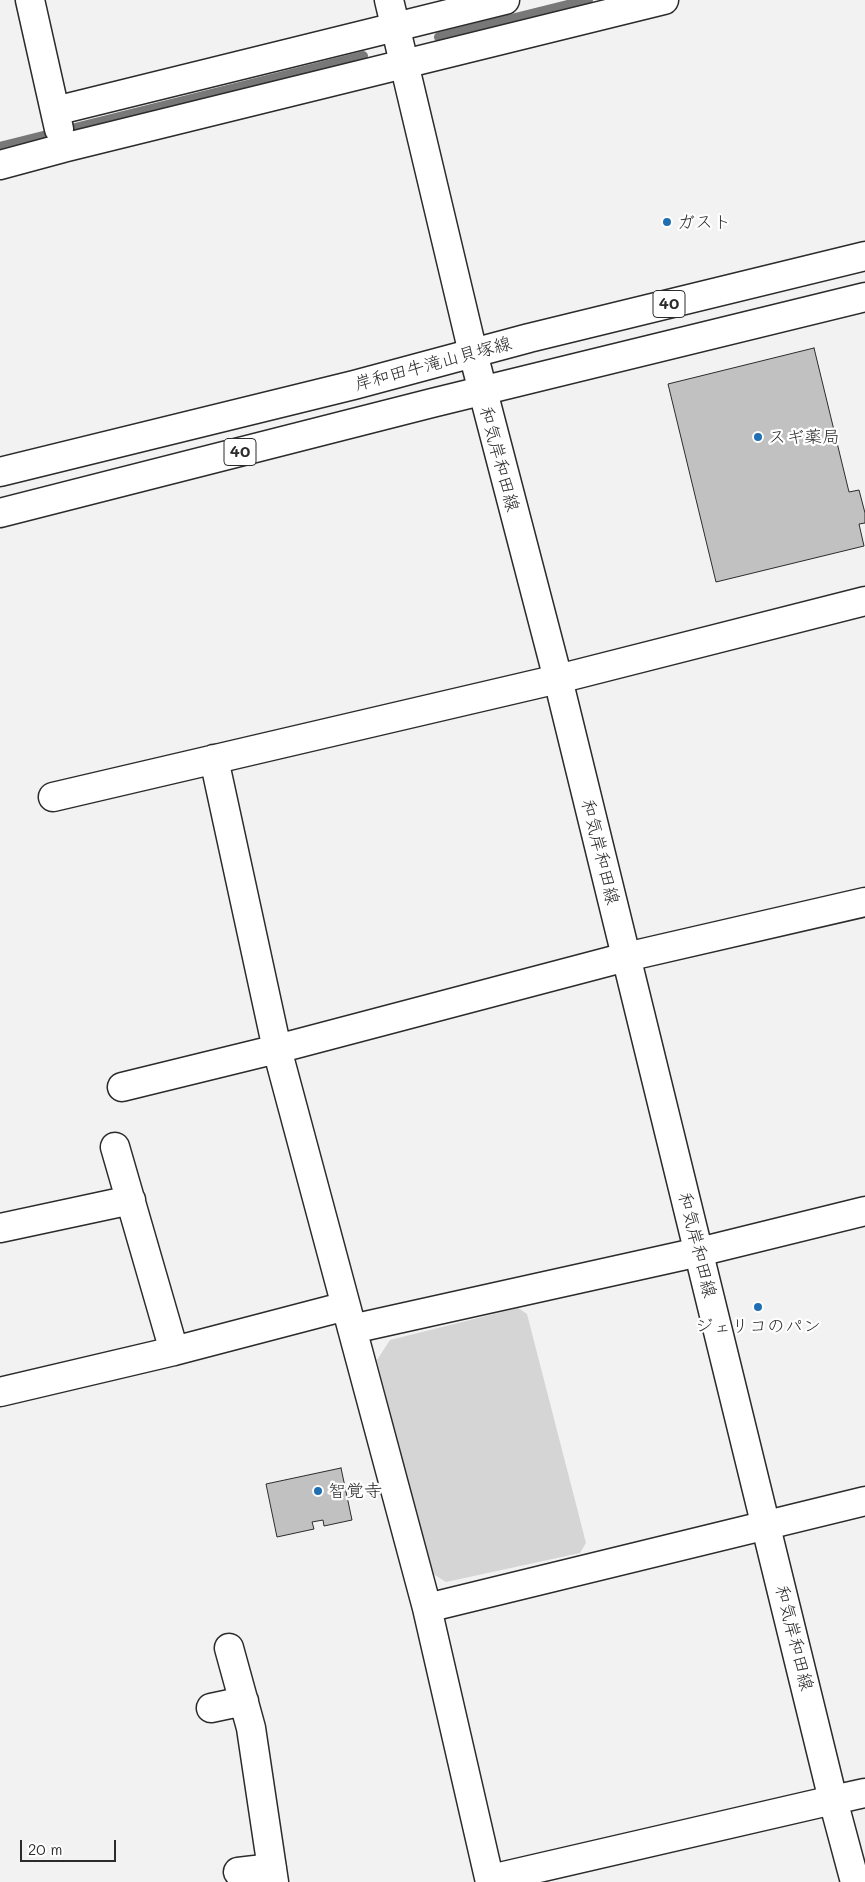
<!DOCTYPE html>
<meta charset="utf-8">
<style>
body{margin:0}
#map{position:relative;width:865px;height:1882px;overflow:hidden;background:#f2f2f2;font-family:Mali,sans-serif}
canvas{display:block}
.scale{position:absolute;left:20px;top:1840px;width:96px;height:22px;box-sizing:border-box;border:2px solid #2b2b2b;border-top:0;padding-left:6px;font-size:15px;line-height:18px;white-space:nowrap;color:#2b2b2b;-webkit-text-stroke:4px #fff;paint-order:stroke}
</style>
<div id="map">
<canvas width="865" height="1882"></canvas>
<div class="scale">20 m</div>
</div>
<script>
const c = document.querySelector('canvas').getContext('2d');
c.lineJoin = 'round';
function paint(path, color) {
  c.fillStyle = color;
  c.fill(path, 'evenodd');
}
function toPath(rows) {
  const path = new Path2D();
  for (const r of rows) {
    path.moveTo(r[0], r[1]);
    for (let i = 2; i < r.length; i += 2) path.lineTo(r[i], r[i + 1]);
  }
  return path;
}
function strokePath(path, color, width, dash) {
  c.strokeStyle = color;
  c.lineWidth = width;
  c.lineCap = dash ? 'butt' : 'round';
  c.setLineDash(dash || []);
  c.stroke(path);
}
function write(font, color, halo, rows, align = 'center') {
  c.font = font + ' Mali,"Klee One",sans-serif';
  c.lineWidth = 4.5;
  c.setLineDash([]);
  c.textBaseline = 'middle';
  c.strokeStyle = halo;
  c.fillStyle = color;
  for (const [text, x, y, turn = 0] of rows) {
    c.save();
    c.translate(x, y);
    c.rotate((+turn || 0) * Math.PI / 180);
    c.textAlign = isNaN(turn) ? turn : align;
    if (halo) c.strokeText(text, 0, 0);
    c.fillText(text, 0, 0);
    c.restore();
  }
}
paint(toPath([
 [518,1308,527,1314,586,1543,580,1553,446,1582,430,1572,377,1360,390,1340]
]), '#d5d5d5');
strokePath(toPath([
 [439,37,588,0],
 [0,147,363,56]
]), '#787878', 10);
const building = toPath([
 [814,348,849,492,859,490,865,513,865,523,859,524,864,546,716,582,668,384,814,348],
 [341,1468,352,1520,324,1526,323,1520,312,1522,314,1529,277,1537,266,1484,341,1468]
]);
paint(building, '#c1c1c1');
strokePath(building, '#2b2b2b', 1);
const minor = toPath([
 [30,0,59,129],
 [55,111,505,0],
 [0,165,63,148,664,0],
 [214,759,277,1049,427,1608,490,1882],
 [53,797,558,679,865,601],
 [122,1087,277,1049,626,957,865,902],
 [115,1147,174,1351],
 [0,1228,131,1200],
 [352,1329,699,1252,865,1211],
 [0,1392,174,1351,346,1306],
 [427,1608,865,1501],
 [229,1648,251,1728,274,1882],
 [211,1708,244,1701],
 [833,1800,865,1793],
 [238,1872,272,1868]
]);
const tertiary = toPath([
 [389,0,473,353],
 [833,1800,855,1882]
]);
const secondary = toPath([
 [473,353,558,679,833,1800,504,1876,495,1882]
]);
const primary = toPath([
 [0,472,354,385,529,338,865,256],
 [0,513,432,403,865,297]
]);
strokePath(minor, '#2b2b2b', 31);
strokePath(tertiary, '#2b2b2b', 31);
strokePath(secondary, '#2b2b2b', 31);
strokePath(primary, '#2b2b2b', 31);
strokePath(minor, '#fff', 28);
strokePath(tertiary, '#fff', 28);
strokePath(secondary, '#fff', 28);
strokePath(primary, '#fff', 28);
for (const [x, y, r, color] of [
 [667,222,5,"#1f6fb2"],
 [758,437,5,"#1f6fb2"],
 [758,1307,5,"#1f6fb2"],
 [318,1491,5,"#1f6fb2"]
]) {
  const dot = new Path2D();
  dot.arc(x, y, r, 0, 2 * Math.PI);
  c.fillStyle = color;
  c.fill(dot);
  strokePath(dot, '#fff', 2);
}
for (const [x, y, w] of [
 [669,304,32],
 [240,452,32]
]) {
  const box = new Path2D();
  box.roundRect(x - w / 2, y - 13.5, w, 27, 4);
  c.fillStyle = '#fff';
  c.fill(box);
  strokePath(box, '#2b2b2b', 1);
}
write('bold 16px', '#2b2b2b', null, [
 ["40",669,304],
 ["40",240,452]
]);
write('18px', '#2b2b2b', '#fff', [
 ["ガスト",677,222],
 ["スギ薬局",768,437],
 ["ジェリコのパン",758,1326,"center"],
 ["智覚寺",328,1491]
], 'left');
write('18px', '#2b2b2b', '#fff', [
 ["岸和田牛滝山貝塚線",433,364,-15],
 ["和気岸和田線",499,459,75],
 ["和気岸和田線",600,852,76],
 ["和気岸和田線",697,1245,76],
 ["和気岸和田線",794,1638,76]
]);
</script>
